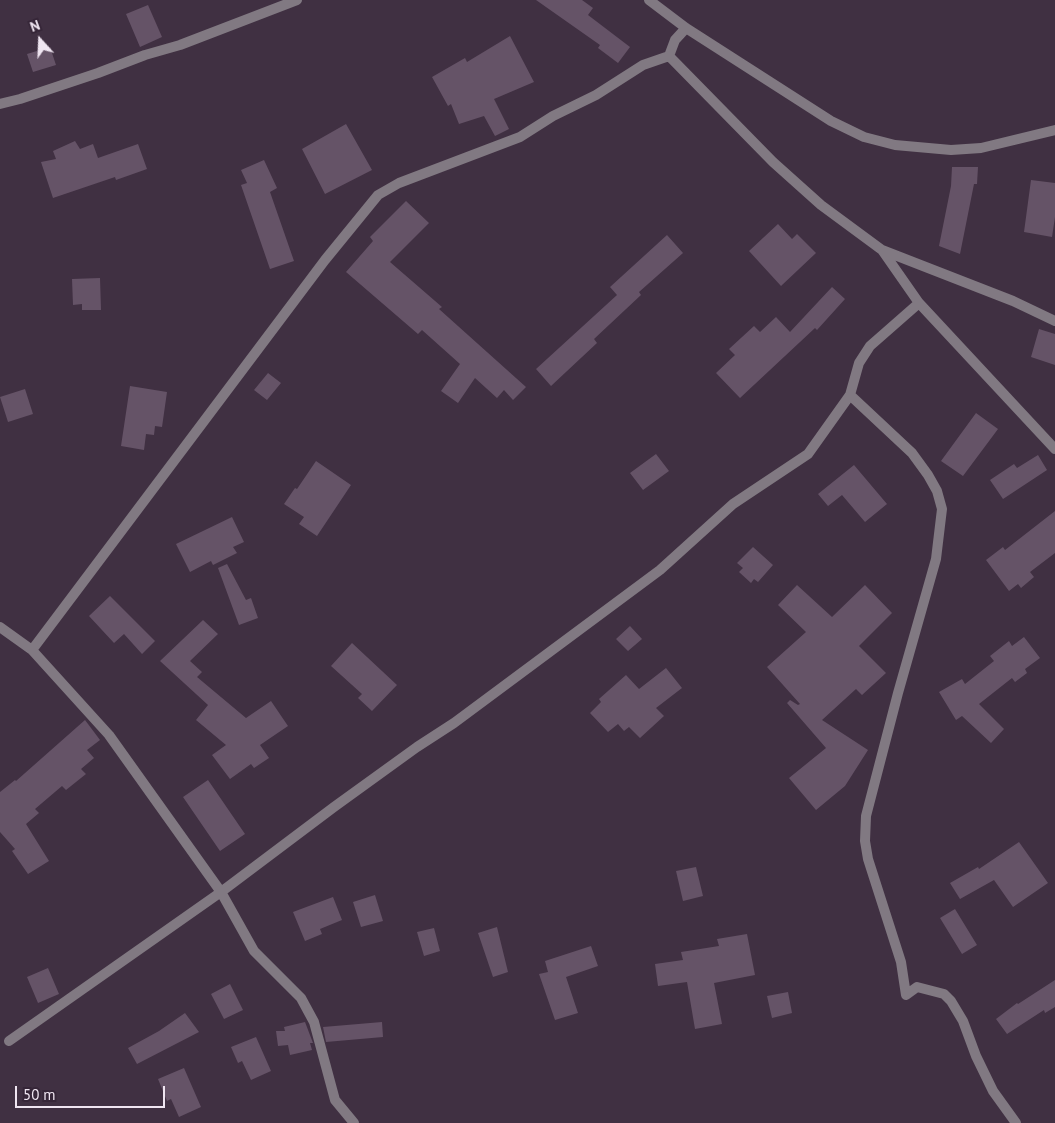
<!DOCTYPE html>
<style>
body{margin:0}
#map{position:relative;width:1055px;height:1123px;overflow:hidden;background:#403042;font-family:"PT Sans",sans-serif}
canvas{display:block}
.north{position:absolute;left:15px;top:15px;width:50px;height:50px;-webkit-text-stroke:4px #362638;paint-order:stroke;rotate:340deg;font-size:14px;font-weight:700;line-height:20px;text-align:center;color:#efe5f1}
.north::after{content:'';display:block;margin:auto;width:18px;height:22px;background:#efe5f1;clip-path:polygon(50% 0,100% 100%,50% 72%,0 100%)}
.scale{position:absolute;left:15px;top:1086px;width:150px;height:22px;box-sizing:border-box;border:2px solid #efe5f1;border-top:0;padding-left:6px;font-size:15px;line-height:18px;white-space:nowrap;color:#efe5f1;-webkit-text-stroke:4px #362638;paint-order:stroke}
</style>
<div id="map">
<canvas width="1055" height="1123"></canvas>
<div class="north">N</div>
<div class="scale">50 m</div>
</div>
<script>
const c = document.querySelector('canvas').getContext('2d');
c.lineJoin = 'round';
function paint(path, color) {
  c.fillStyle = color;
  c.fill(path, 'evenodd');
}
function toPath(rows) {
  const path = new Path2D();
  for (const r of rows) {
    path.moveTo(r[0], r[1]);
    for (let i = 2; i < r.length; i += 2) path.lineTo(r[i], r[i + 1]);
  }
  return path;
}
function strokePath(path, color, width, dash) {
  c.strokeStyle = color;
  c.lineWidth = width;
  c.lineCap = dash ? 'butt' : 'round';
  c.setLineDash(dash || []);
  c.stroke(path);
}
paint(toPath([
 [536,0,582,0,593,8,588,15,630,47,618,63,598,48,600,45],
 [148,5,162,37,140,47,126,14],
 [510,36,534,82,494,99,509,129,495,136,484,116,459,124,451,104,448,106,432,77,465,58,467,62],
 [50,47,56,65,33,72,27,54],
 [346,124,372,170,325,194,302,149],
 [75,141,80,149,93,144,98,158,138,144,147,169,116,180,115,177,53,198,41,162,56,159,53,151],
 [264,160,277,188,270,192,294,261,270,269,241,185,247,183,241,170],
 [952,167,978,167,977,184,974,184,960,254,939,246,951,186],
 [1031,180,1055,183,1055,217,1052,237,1024,232],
 [406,201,429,223,390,262,442,307,439,309,526,387,513,400,504,390,497,398,475,378,458,403,441,391,460,364,422,330,418,334,346,272,373,241,370,237],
 [778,224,792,239,797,234,816,253,781,286,749,251],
 [667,235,683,253,639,292,641,295,594,339,597,343,551,386,536,369,617,295,610,287],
 [100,278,101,310,82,310,82,304,73,305,72,279],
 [832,287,845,299,817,330,815,328,740,398,716,373,735,355,729,349,754,326,760,332,776,317,790,332],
 [1039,329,1055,334,1055,365,1031,357],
 [268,373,281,383,267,400,254,390],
 [130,386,167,392,162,427,155,426,154,435,146,434,144,450,121,446],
 [25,389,33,414,8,422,0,397],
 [976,413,998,429,963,476,941,461],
 [656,454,669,471,643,490,630,473],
 [1038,455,1047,470,1003,499,990,480,1014,464,1017,468],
 [316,461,351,485,317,536,299,524,304,517,284,504,295,488,297,489],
 [854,465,887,504,865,522,842,495,828,506,818,494],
 [1055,511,1055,553,1030,572,1034,577,1021,588,1018,584,1009,591,986,560,1003,547,1005,550],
 [232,517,244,542,233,547,237,553,213,565,211,561,190,572,176,544],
 [753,547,773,565,758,582,754,579,751,583,739,572,743,568,737,563],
 [227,564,246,600,251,598,258,618,239,625,218,568],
 [797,585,832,617,865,585,892,613,859,646,886,673,862,695,856,689,822,720,868,750,845,786,816,810,789,778,826,748,787,703,790,700,798,705,800,704,767,667,806,632,778,605],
 [110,596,155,641,142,654,124,634,114,643,89,616],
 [203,620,218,634,190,661,202,672,197,677,246,718,271,701,288,726,260,745,269,758,254,768,251,764,230,779,212,755,226,745,196,720,208,705,160,661],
 [630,626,642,639,628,651,616,639],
 [1024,637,1040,658,1025,669,1027,673,1015,682,1012,678,979,704,1004,729,991,743,962,716,956,720,939,692,962,679,965,684,994,661,990,656,1009,641,1012,646],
 [352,643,397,685,372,711,358,698,362,694,331,666],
 [666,668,682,688,656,708,664,716,640,738,629,727,624,731,618,724,608,732,590,713,601,702,599,699,626,675,639,689],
 [85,720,100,740,87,750,94,758,81,769,86,774,66,790,62,786,35,809,39,813,26,824,49,861,28,874,12,851,15,849,0,832,0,792,15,780,16,781],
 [208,780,245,834,220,851,183,797],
 [1019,842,1048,883,1013,907,994,880,960,899,950,883,978,867,979,869],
 [696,867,703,896,683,901,676,871],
 [375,895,383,921,361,927,353,902],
 [333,897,342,920,320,929,322,934,305,941,293,912],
 [955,909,977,945,962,954,940,918],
 [497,927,508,972,493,977,478,933],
 [434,928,440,951,424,956,417,932],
 [747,934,755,975,714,983,722,1024,695,1029,687,982,658,986,655,964,683,960,681,952,719,946,717,939],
 [591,946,598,966,566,977,578,1013,555,1020,539,974,548,972,545,961],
 [48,968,59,994,38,1003,27,977],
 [1055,980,1055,1007,1045,1013,1044,1010,1007,1034,996,1019,1017,1003,1018,1004],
 [230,984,243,1010,224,1019,211,994],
 [788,992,792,1013,772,1018,767,996],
 [185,1013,199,1032,137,1064,128,1048,159,1031],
 [305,1022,313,1043,310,1043,312,1050,290,1055,288,1045,278,1046,276,1031,285,1031,284,1027],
 [382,1022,383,1037,326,1042,323,1027],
 [256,1037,271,1071,251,1080,242,1061,238,1063,231,1047],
 [184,1068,201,1107,179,1117,171,1099,167,1101,158,1079]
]), '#655367');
strokePath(toPath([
 [649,0,686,28,831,121,864,137,895,145,951,150,981,148,1055,130],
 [686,28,675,40,669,56,773,162,821,205,882,250,1013,301,1055,321],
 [0,104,20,99,98,73,145,55,180,45,297,0],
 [882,250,919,303,1055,449],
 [850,395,859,363,870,346,919,303],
 [0,627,32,650,325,260,378,195,399,183,520,137,553,116,596,95,643,65,669,56],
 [32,650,109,735,221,892,254,951,301,998,314,1022,335,1100,354,1123],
 [9,1041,221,892,334,807,417,747,454,723,660,570,733,504,808,454,850,395,912,453,928,475,937,491,942,509,936,559,898,693,866,816,865,841,868,859,901,962,906,995,917,987,944,994,951,1001,963,1021,976,1056,993,1091,1016,1123]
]), '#817982', 10);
</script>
